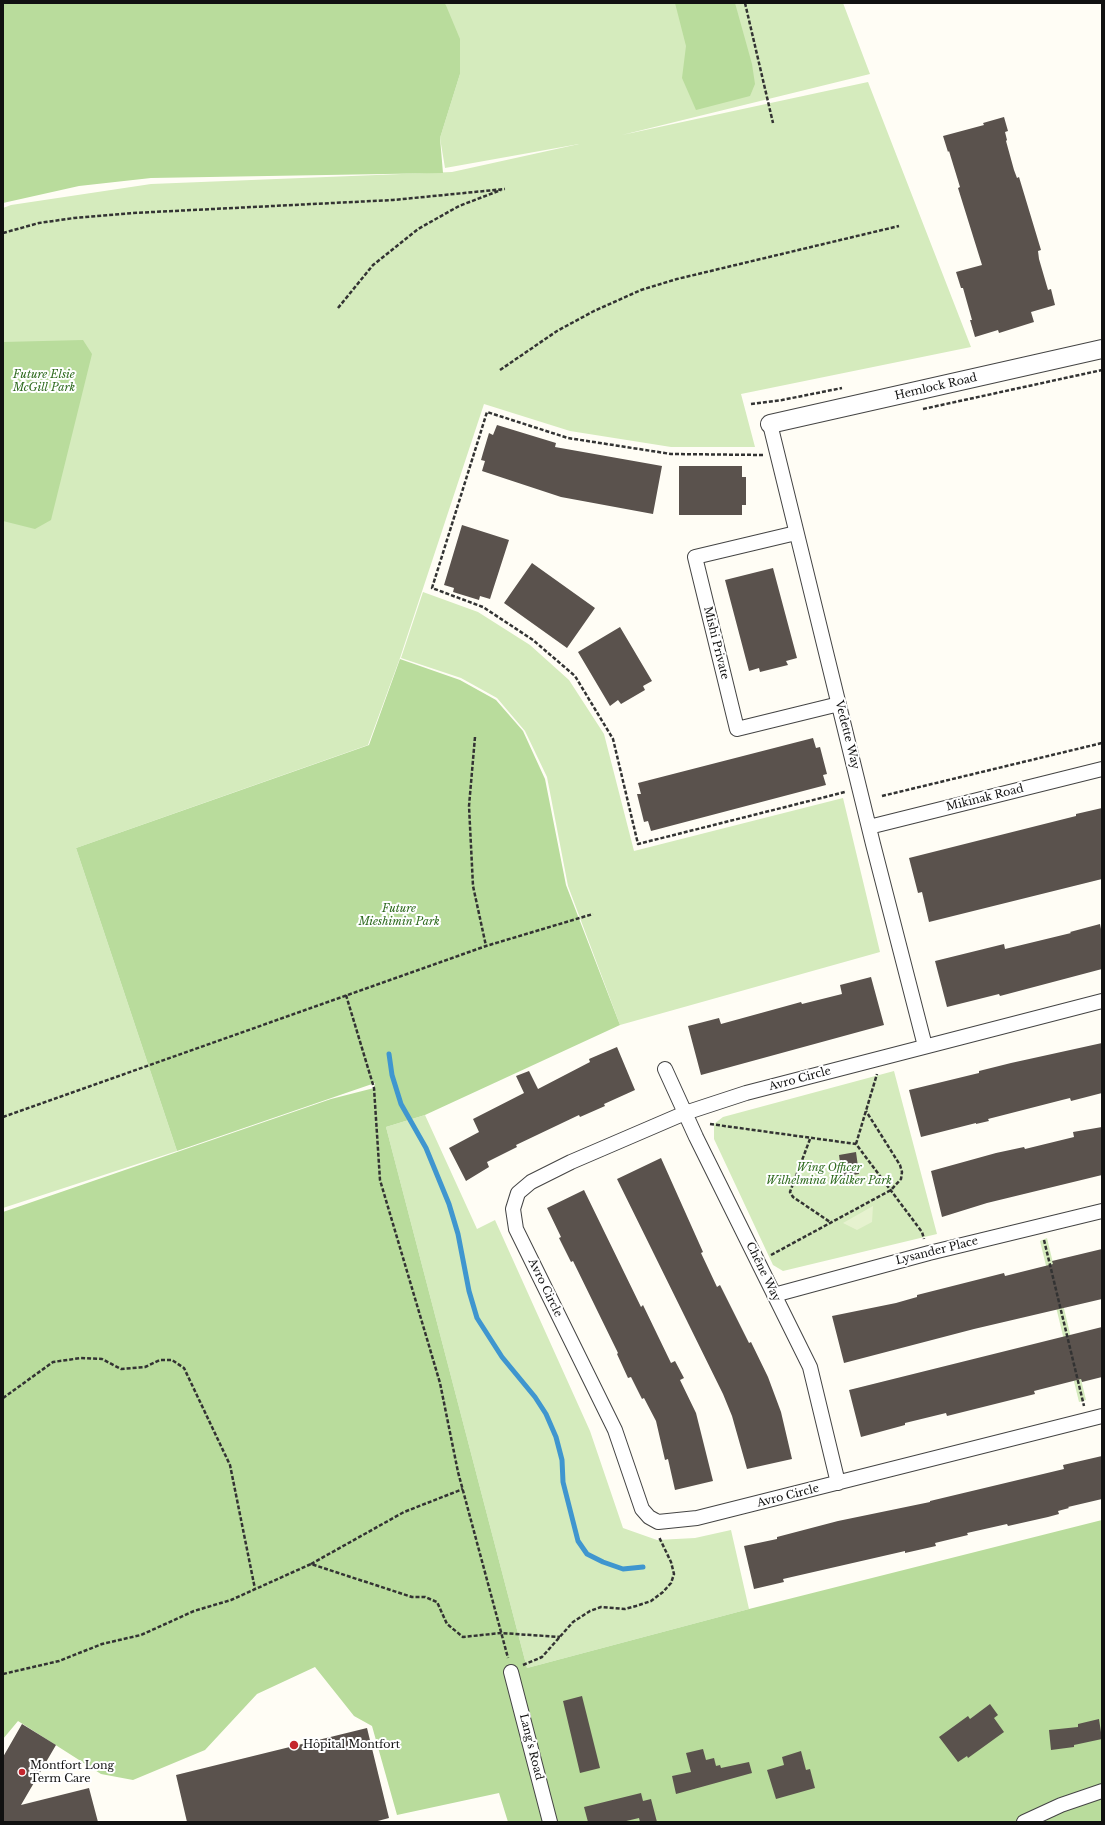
<!DOCTYPE html>
<meta charset="utf-8">
<style>
body{margin:0}
#map{position:relative;width:1105px;height:1825px;overflow:hidden;background:#fffdf5;font-family:"Libre Baskerville",serif}
canvas{display:block}
.frame{position:absolute;inset:0;border:4px solid #111;pointer-events:none}
</style>
<div id="map">
<canvas width="1105" height="1825"></canvas>
<div class="frame"></div>
</div>
<script>
const c = document.querySelector('canvas').getContext('2d');
c.lineJoin = 'round';
function paint(path, color) {
  c.fillStyle = color;
  c.fill(path, 'evenodd');
}
function toPath(rows) {
  const path = new Path2D();
  for (const r of rows) {
    path.moveTo(r[0], r[1]);
    for (let i = 2; i < r.length; i += 2) path.lineTo(r[i], r[i + 1]);
  }
  return path;
}
function strokePath(path, color, width, dash) {
  c.strokeStyle = color;
  c.lineWidth = width;
  c.lineCap = dash ? 'butt' : 'round';
  c.setLineDash(dash || []);
  c.stroke(path);
}
function write(font, color, halo, rows, align = 'center') {
  c.font = font + ' "Libre Baskerville",serif';
  c.lineWidth = 4;
  c.setLineDash([]);
  c.textBaseline = 'middle';
  c.strokeStyle = halo;
  c.fillStyle = color;
  for (const [text, x, y, turn = 0] of rows) {
    c.save();
    c.translate(x, y);
    c.rotate((+turn || 0) * Math.PI / 180);
    c.textAlign = isNaN(turn) ? turn : align;
    if (halo) c.strokeText(text, 0, 0);
    c.fillText(text, 0, 0);
    c.restore();
  }
}
paint(toPath([
 [445,3,843,3,870,74,622,135,868,82,971,347,741,394,755,447,671,447,570,431,484,404,400,658,368,745,76,848,177,1151,3,1208,3,208,11,205,151,184,452,172,579,144,445,168,440,138,460,74],
 [423,592,478,612,530,645,569,680,604,734,634,851,843,798,880,952,620,1025,568,886,547,777,525,731,497,698,461,678,401,658],
 [894,1071,937,1234,783,1271,773,1265,714,1139,714,1124,723,1117],
 [425,1115,477,1229,495,1220,590,1431,623,1528,657,1540,695,1538,731,1530,749,1609,527,1668,386,1127],
 [1047,1238,1086,1400,1079,1402,1040,1241]
]), '#d5ebbd');
paint(toPath([
 [3,3,445,3,460,39,460,74,440,138,443,173,151,178,79,186,3,203],
 [675,3,735,3,752,64,755,84,750,96,696,110,682,78,686,46],
 [83,340,92,354,51,520,35,529,3,521,3,342],
 [400,659,460,680,496,700,523,731,545,779,566,885,620,1025,425,1115,386,1127,527,1668,749,1609,1102,1520,1102,1822,508,1822,499,1793,397,1815,372,1726,354,1716,315,1667,257,1694,205,1750,133,1780,101,1774,18,1721,3,1739,3,1212,331,1099,374,1088,375,1083,177,1151,76,848,369,745]
]), '#b9dc9c');
paint(toPath([
 [873,1206,872,1222,857,1230,843,1223]
]), '#e6f2cf');
strokePath(toPath([
 [389,1054,392,1075,401,1104,426,1148,449,1204,458,1234,469,1291,477,1318,502,1357,535,1397,546,1414,556,1437,562,1460,563,1482,578,1541,587,1554,603,1562,623,1569,643,1567]
]), '#3f96cf', 5);
paint(toPath([
 [1004,117,1008,131,1005,132,1007,140,1006,141,1014,170,1017,178,1019,177,1041,250,1038,251,1039,259,1048,290,1051,289,1055,305,1031,312,1034,322,999,333,998,330,975,337,970,320,972,320,963,288,961,288,956,272,982,265,958,188,960,187,949,151,948,152,943,136,984,125,983,123],
 [497,425,556,443,555,447,662,466,653,514,561,497,482,471,485,461,481,460,483,453,489,433,493,435],
 [679,466,742,466,742,477,746,477,746,505,742,505,742,515,679,515],
 [462,525,509,540,490,599,480,596,479,600,453,592,454,588,444,585],
 [532,563,595,608,567,648,504,603],
 [773,568,797,658,786,661,788,665,760,672,759,668,749,671,725,580],
 [620,627,652,681,643,686,645,690,621,704,618,700,610,706,578,652],
 [813,738,816,748,820,747,827,774,823,775,826,785,651,831,648,821,644,822,637,794,641,794,638,783],
 [1102,808,1102,879,929,922,922,892,918,893,909,858,1076,816,1076,814],
 [1100,924,1102,934,1102,969,1000,996,999,994,947,1007,935,961,1004,944,1005,949,1071,933,1070,932],
 [871,977,884,1025,701,1075,688,1026,719,1018,721,1024,801,1002,802,1004,842,994,840,985],
 [1102,1043,1102,1093,1071,1101,1070,1098,1062,1100,988,1119,989,1121,976,1124,976,1123,921,1137,909,1090,979,1073,979,1071,1011,1063],
 [617,1047,635,1090,604,1104,605,1106,580,1117,579,1115,516,1145,517,1147,487,1162,489,1167,466,1181,449,1148,479,1132,473,1119,524,1093,516,1076,529,1071,538,1089,590,1062,589,1059],
 [1102,1127,1102,1175,987,1203,942,1217,931,1171,996,1153,1024,1147,1025,1149,1074,1137,1073,1132],
 [856,1152,859,1174,842,1177,839,1155],
 [661,1158,703,1252,701,1253,717,1287,720,1285,749,1343,751,1342,768,1377,781,1412,792,1459,747,1469,732,1416,723,1394,617,1179],
 [584,1190,641,1307,643,1305,671,1363,675,1361,684,1378,680,1380,696,1413,713,1481,675,1490,668,1459,665,1460,656,1421,644,1398,642,1399,631,1377,628,1378,617,1354,618,1353,573,1261,571,1262,559,1238,561,1237,547,1208],
 [1102,1249,1102,1299,974,1329,844,1363,832,1316,896,1303,917,1297,917,1295,1004,1273,1005,1276,1053,1264,1052,1261],
 [1102,1327,1102,1377,1082,1382,1081,1379,1034,1391,1035,1394,947,1416,946,1413,905,1423,905,1425,861,1437,849,1390],
 [1102,1456,1102,1499,1068,1507,1069,1508,1058,1511,1059,1514,1048,1517,1008,1526,1007,1524,967,1533,968,1535,935,1543,936,1546,905,1553,905,1551,783,1579,784,1582,754,1589,744,1546,777,1539,777,1537,838,1521,930,1502,930,1501,1064,1469,1063,1465],
 [582,1696,600,1768,580,1773,563,1701],
 [990,1704,998,1715,994,1718,1004,1732,968,1758,967,1756,958,1762,939,1737,968,1716,970,1719],
 [1099,1719,1102,1739,1074,1745,1074,1747,1051,1750,1049,1730,1078,1727,1078,1724],
 [22,1724,56,1745,21,1805,89,1788,98,1822,3,1822,3,1757],
 [367,1728,389,1818,374,1822,187,1822,176,1775],
 [703,1749,706,1760,714,1758,716,1766,720,1765,721,1768,749,1762,752,1773,676,1794,672,1776,691,1772,686,1753],
 [801,1751,806,1770,810,1769,815,1788,776,1799,767,1770,784,1765,782,1757],
 [641,1793,643,1801,651,1799,657,1822,640,1822,639,1818,622,1822,588,1822,584,1807]
]), '#5a524d');
const minor = toPath([
 [770,424,873,844,925,1046],
 [796,533,695,557,737,729,839,704],
 [869,827,1102,769],
 [1102,1001,746,1093,685,1113,571,1162,531,1182,518,1193,513,1209,516,1229,615,1430,642,1509,649,1517,658,1522,697,1518,1102,1416],
 [665,1069,696,1137,810,1367,838,1483],
 [774,1295,929,1253,1102,1211],
 [511,1672,550,1822],
 [1024,1822,1061,1805,1102,1791]
]);
const tertiary = toPath([
 [770,424,1102,349]
]);
strokePath(minor, '#444', 16);
strokePath(tertiary, '#444', 20);
strokePath(toPath([
 [745,3,773,123],
 [3,233,39,223,74,218,133,213,393,200,505,189],
 [338,308,373,265,418,229,459,206,501,190],
 [500,370,557,331,594,311,641,290,677,279,899,226],
 [751,404,782,400,842,388],
 [923,409,1102,370],
 [763,455,671,454,568,438,487,412,432,588,483,607,533,640,575,676,613,739,638,844,845,792],
 [475,737,469,806,473,886,486,946],
 [882,796,1102,743],
 [346,995,374,1088,380,1180,440,1383,458,1472,508,1658],
 [3,1117,486,946,593,914],
 [710,1124,856,1144,922,1232,924,1239],
 [810,1139,790,1192,793,1197,830,1222],
 [856,1144,877,1074],
 [1044,1240,1084,1406],
 [771,1255,891,1190,901,1179,902,1172,900,1165,866,1111],
 [3,1398,53,1362,81,1358,102,1359,121,1369,145,1367,160,1360,172,1360,184,1368,230,1465,255,1589],
 [311,1564,404,1512,463,1489],
 [523,1665,542,1657,573,1622,590,1611,601,1607,625,1609,636,1606,651,1601,663,1592,671,1583,674,1574,671,1562,659,1537],
 [3,1674,59,1661,102,1644,141,1635,194,1611,231,1600,311,1564,412,1597,425,1597,437,1602,447,1624,463,1637,501,1633,560,1637]
]), '#333', 2.5, [4, 2]);
strokePath(minor, '#fff', 14);
strokePath(tertiary, '#fff', 18);
for (const [x, y, r, color] of [
 [294,1745,5,"#c4262e"],
 [22,1772,4,"#c4262e"]
]) {
  const dot = new Path2D();
  dot.arc(x, y, r, 0, 2 * Math.PI);
  c.fillStyle = color;
  c.fill(dot);
  strokePath(dot, '#fff', 1.5);
}
write('italic 11px', '#2f6b1f', '#fff', [
 ["Future Elsie",44,375],
 ["McGill Park",44,388],
 ["Future",399,909],
 ["Mieshimin Park",399,922],
 ["Wing Officer",829,1168],
 ["Wilhelmina Walker Park",829,1181]
]);
write('11px', '#111', '#fff', [
 ["Hemlock Road",936,387,-13],
 ["Mishi Private",716,643,76],
 ["Vedette Way",847,735,76],
 ["Mikinak Road",985,798,-14],
 ["Avro Circle",800,1079,-15],
 ["Lysander Place",937,1251,-14],
 ["Chêne Way",763,1272,64],
 ["Avro Circle",545,1288,64],
 ["Avro Circle",788,1496,-14],
 ["Lang's Road",531,1747,76]
]);
write('11px', '#111', '#fff', [
 ["Hôpital Montfort",303,1745],
 ["Montfort Long",30,1766],
 ["Term Care",30,1779]
], 'left');
</script>
